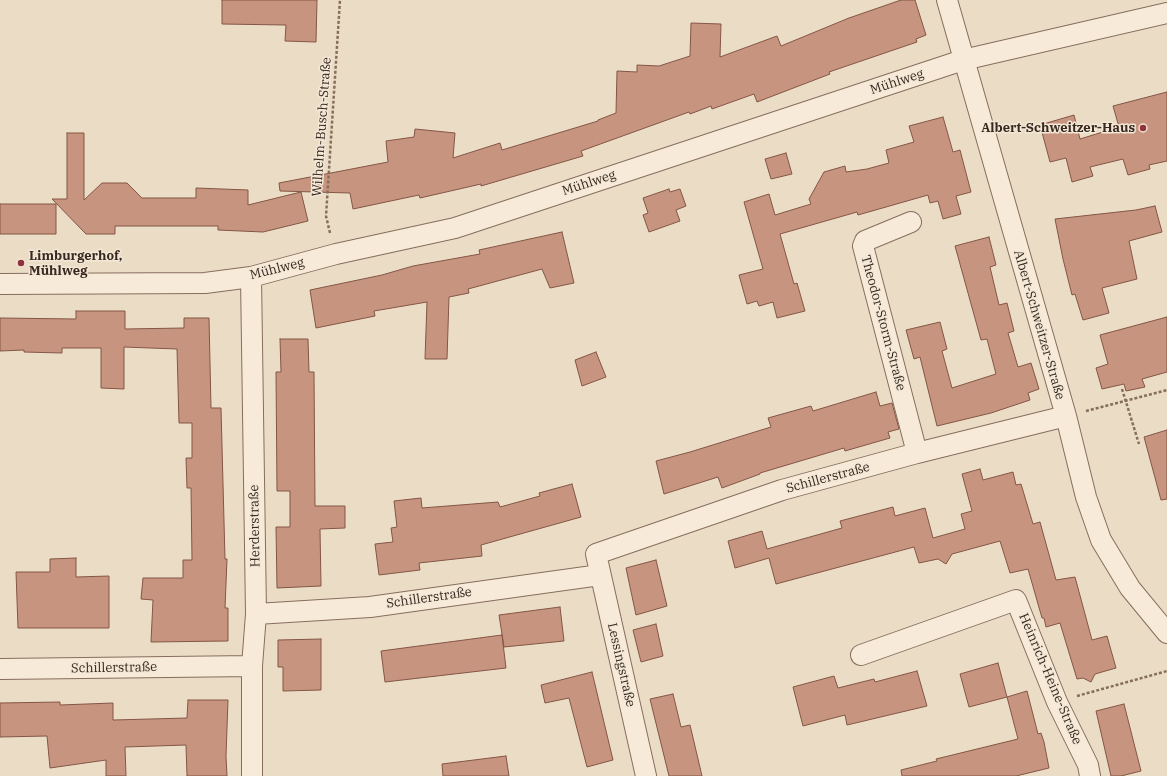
<!DOCTYPE html>
<meta charset="utf-8">
<style>
body{margin:0}
canvas{display:block;background:#ebdcc6}
</style>
<canvas width="1167" height="776"></canvas>
<script>
const c = document.querySelector('canvas').getContext('2d');
c.lineJoin = 'round';
function paint(path, color) {
  c.fillStyle = color;
  c.fill(path, 'evenodd');
}
function toPath(rows) {
  const path = new Path2D();
  for (const r of rows) {
    path.moveTo(r[0], r[1]);
    for (let i = 2; i < r.length; i += 2) path.lineTo(r[i], r[i + 1]);
  }
  return path;
}
function strokePath(path, color, width, dash) {
  c.strokeStyle = color;
  c.lineWidth = width;
  c.lineCap = dash ? 'butt' : 'round';
  c.setLineDash(dash || []);
  c.stroke(path);
}
function write(font, color, halo, rows, align = 'center') {
  c.font = font + ' "IBM Plex Serif",serif';
  c.lineWidth = 3;
  c.setLineDash([]);
  c.textBaseline = 'middle';
  c.strokeStyle = halo;
  c.fillStyle = color;
  for (const [text, x, y, turn = 0] of rows) {
    c.save();
    c.translate(x, y);
    c.rotate((+turn || 0) * Math.PI / 180);
    c.textAlign = isNaN(turn) ? turn : align;
    if (halo) c.strokeText(text, 0, 0);
    c.fillText(text, 0, 0);
    c.restore();
  }
}
const building = toPath([
 [222,0,317,0,316,42,285,41,286,25,222,24,222,0],
 [901,0,915,0,926,35,916,39,917,42,829,72,830,74,757,102,754,94,712,109,711,106,690,114,689,112,581,151,583,156,481,186,481,184,420,198,419,195,353,209,350,193,280,191,279,183,388,162,386,141,414,137,415,129,455,133,453,158,500,143,502,150,598,121,598,120,616,113,617,71,637,72,637,65,659,66,690,56,691,23,721,24,720,57,777,36,781,46,849,18,901,0],
 [1167,92,1167,161,1149,165,1150,169,1128,175,1123,159,1090,167,1093,176,1072,182,1066,158,1050,162,1040,125,1074,115,1080,139,1119,127,1113,106,1167,92],
 [943,117,953,152,960,150,971,192,956,196,961,214,943,219,938,201,930,203,928,195,858,215,857,212,780,234,794,284,797,283,805,311,777,318,773,302,759,306,757,301,747,304,739,275,763,269,744,202,769,194,775,215,811,204,809,199,824,172,845,166,846,172,867,169,889,163,886,150,914,142,909,126,943,117],
 [67,133,84,133,84,200,102,183,127,183,142,198,196,198,196,188,248,190,248,205,301,192,308,221,263,232,218,230,218,226,115,226,115,234,86,234,52,199,67,199,67,133],
 [786,153,792,174,771,179,765,159,786,153],
 [669,189,670,192,680,189,686,206,676,210,680,221,649,232,643,215,648,213,643,198,669,189],
 [0,204,56,204,56,234,0,234,0,204],
 [1155,206,1162,232,1129,241,1137,279,1102,288,1109,313,1083,320,1075,294,1072,295,1063,259,1055,219,1136,210,1155,206],
 [562,232,574,283,550,288,542,269,468,289,469,293,449,297,447,359,425,359,427,302,374,311,375,316,316,328,310,290,382,275,413,266,480,254,479,250,562,232],
 [989,237,996,265,990,267,999,305,1007,303,1014,331,1008,333,1018,367,1031,363,1039,389,1028,393,1030,400,991,413,937,426,920,357,914,359,906,330,940,322,947,349,942,351,952,388,996,374,987,339,981,340,955,246,989,237],
 [76,311,125,311,125,329,184,328,184,318,209,318,211,408,221,408,225,559,227,559,225,608,228,608,228,641,151,642,153,600,141,599,143,578,183,578,183,560,192,560,191,488,187,488,186,458,192,458,192,423,179,423,177,349,124,347,124,389,101,388,101,348,62,348,62,353,24,352,24,350,0,351,0,318,76,319,76,311],
 [1167,317,1167,372,1142,379,1145,387,1126,391,1124,384,1102,389,1096,368,1108,364,1100,335,1167,317],
 [280,339,308,339,309,372,314,372,315,506,345,506,345,528,320,529,321,586,277,588,276,527,290,527,290,491,277,491,276,372,281,372,280,339],
 [596,352,606,377,582,386,575,360,596,352],
 [876,392,880,406,892,403,899,429,888,432,890,438,845,451,844,448,760,473,760,474,722,488,718,477,664,494,656,461,690,452,771,427,768,418,811,406,813,411,876,392],
 [1167,430,1167,499,1161,500,1144,437,1167,430],
 [980,469,983,480,1013,472,1016,485,1021,484,1033,524,1040,522,1056,580,1075,577,1092,640,1107,636,1116,668,1095,674,1091,682,1083,678,1077,679,1060,623,1046,627,1044,618,1042,618,1028,569,1010,573,1000,541,952,554,946,564,938,559,919,563,914,547,776,584,769,558,735,568,728,541,762,531,767,549,842,528,840,521,893,507,895,516,925,508,933,538,965,529,961,514,972,511,962,474,980,469],
 [572,484,581,517,481,545,482,556,419,563,420,570,379,575,375,544,393,542,391,528,397,527,394,501,421,498,422,508,498,502,500,507,540,496,539,493,572,484],
 [76,558,76,577,109,576,109,628,18,628,16,572,50,572,50,559,76,558],
 [656,560,667,606,636,615,626,568,656,560],
 [560,607,564,641,504,647,499,615,560,607],
 [656,624,663,656,641,662,633,630,656,624],
 [502,635,506,668,385,682,381,651,502,635],
 [321,639,321,690,283,691,283,667,278,667,278,640,321,639],
 [998,663,1007,697,1027,691,1038,734,1041,733,1044,742,1049,768,1016,776,902,776,901,770,937,761,936,759,1018,739,1007,697,969,707,960,674,998,663],
 [917,671,927,706,847,725,845,715,803,726,793,687,834,676,838,688,874,679,875,682,917,671],
 [592,672,613,760,587,767,569,698,545,703,541,685,592,672],
 [673,694,681,727,690,725,702,776,669,776,650,699,673,694],
 [188,700,228,700,226,756,227,776,187,776,186,745,125,747,126,776,106,776,106,760,50,768,47,736,0,737,0,703,60,702,60,705,113,703,113,720,187,718,188,700],
 [1124,704,1141,771,1121,776,1111,776,1096,711,1124,704],
 [506,756,509,776,443,776,442,764,506,756]
]);
paint(building, '#c7947f');
strokePath(building, '#835645', 1);
const minor = toPath([
 [947,0,1066,416,1086,497,1101,540,1130,588,1167,633],
 [911,222,865,241,863,246,917,453],
 [251,277,256,614,252,666,252,776],
 [0,284,205,283,251,277,336,254,455,228,963,60,1167,13],
 [256,614,370,607,600,575],
 [861,655,1016,600,1057,702,1088,765,1090,776],
 [0,669,252,666],
 [646,776,596,554,782,490,917,453,1066,416]
]);
strokePath(minor, '#866e5d', 22);
strokePath(toPath([
 [330,233,326,216,340,0],
 [1086,411,1167,390],
 [1077,696,1167,671]
]), '#866e5d', 2.5, [3, 2]);
strokePath(minor, '#f7ead9', 20);
strokePath(toPath([
 [1122,389,1139,444]
]), '#866e5d', 2.5, [3, 2]);
for (const [x, y, r, color] of [
 [1143,128,4,"#90313e"],
 [21,263,4,"#90313e"]
]) {
  const dot = new Path2D();
  dot.arc(x, y, r, 0, 2 * Math.PI);
  c.fillStyle = color;
  c.fill(dot);
  strokePath(dot, '#f3e7d5', 1.5);
}
write('13px', '#372820', '#f3e7d5', [
 ["Mühlweg",897,82,-18],
 ["Wilhelm-Busch-Straße",322,127,-86],
 ["Mühlweg",589,183,-18],
 ["Mühlweg",277,269,-14],
 ["Theodor-Storm-Straße",883,323,75],
 ["Albert-Schweitzer-Straße",1039,325,74],
 ["Schillerstraße",828,478,-15],
 ["Herderstraße",255,526,-91],
 ["Schillerstraße",429,598,-8],
 ["Lessingstraße",621,665,77],
 ["Schillerstraße",114,668,-1],
 ["Heinrich-Heine-Straße",1050,679,67]
]);
write('bold 13px', '#372820', '#f3e7d5', [
 ["Albert-Schweitzer-Haus",1135,128],
 ["Limburgerhof,",29,256,"left"],
 ["Mühlweg",29,271,"left"]
], 'right');
</script>
